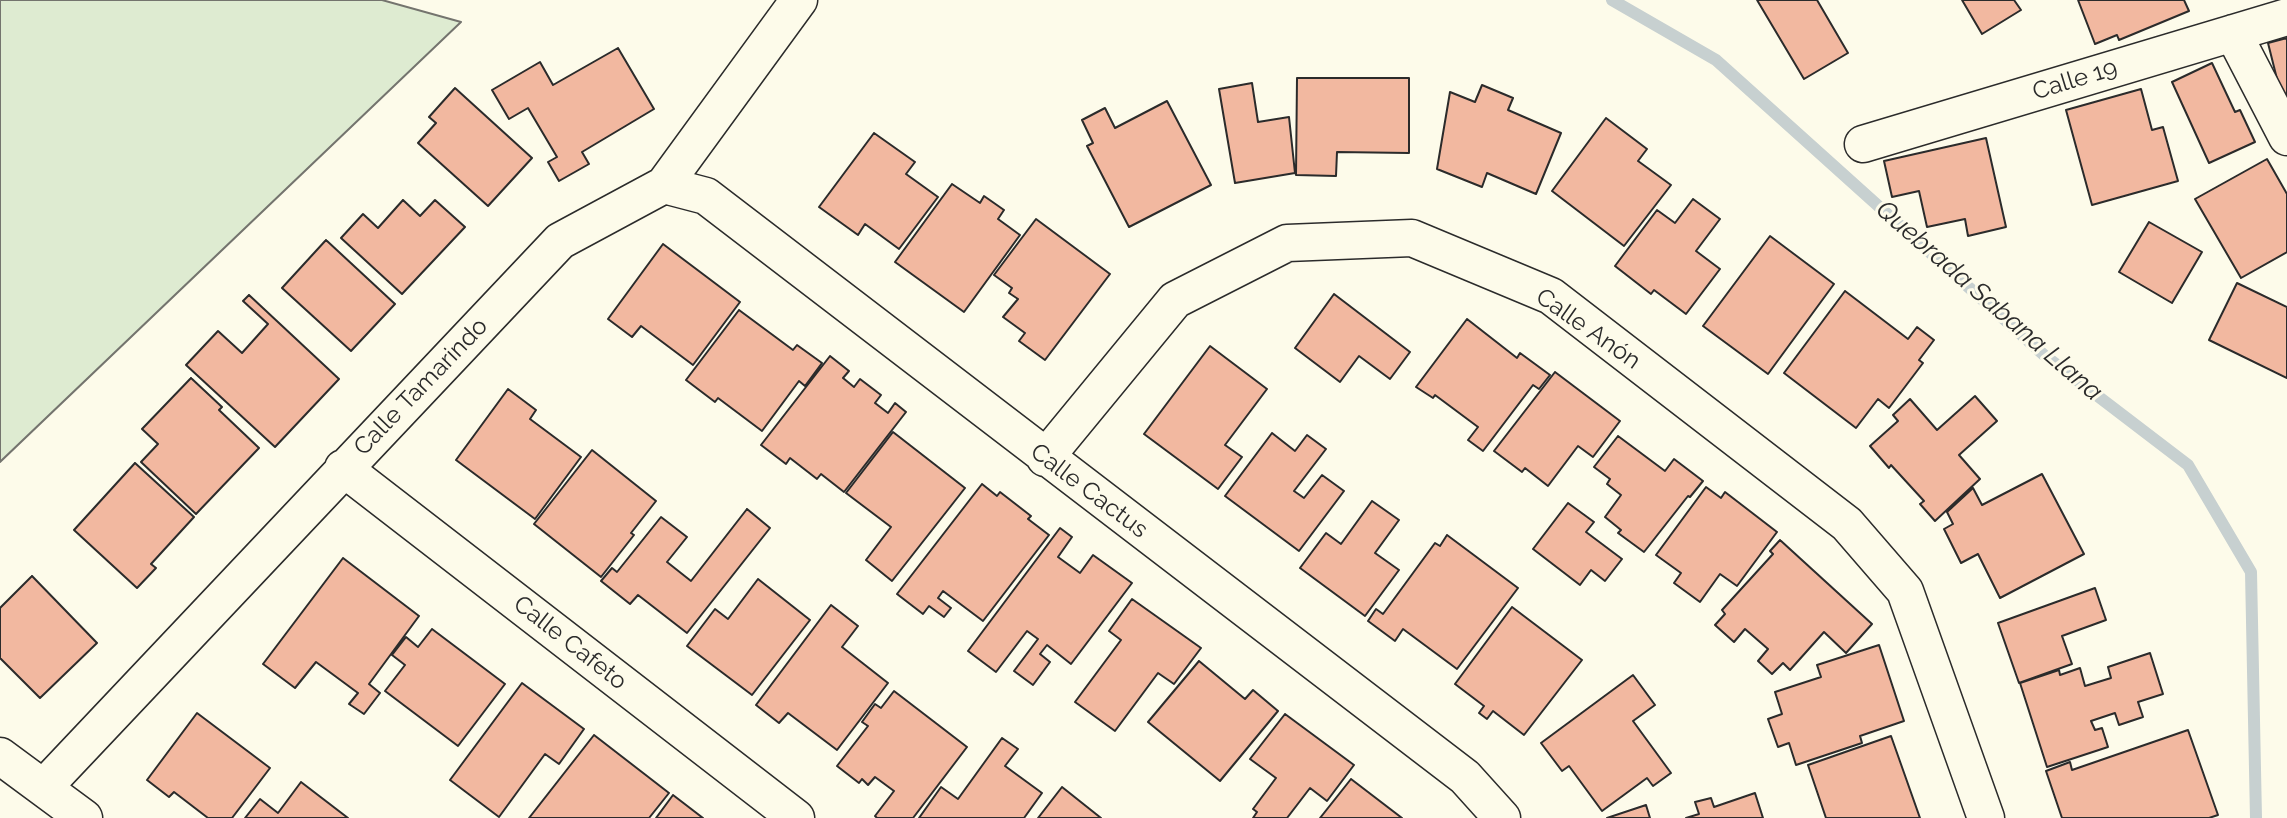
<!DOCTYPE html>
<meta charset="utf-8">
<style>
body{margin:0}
canvas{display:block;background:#fdfbea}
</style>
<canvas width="2287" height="818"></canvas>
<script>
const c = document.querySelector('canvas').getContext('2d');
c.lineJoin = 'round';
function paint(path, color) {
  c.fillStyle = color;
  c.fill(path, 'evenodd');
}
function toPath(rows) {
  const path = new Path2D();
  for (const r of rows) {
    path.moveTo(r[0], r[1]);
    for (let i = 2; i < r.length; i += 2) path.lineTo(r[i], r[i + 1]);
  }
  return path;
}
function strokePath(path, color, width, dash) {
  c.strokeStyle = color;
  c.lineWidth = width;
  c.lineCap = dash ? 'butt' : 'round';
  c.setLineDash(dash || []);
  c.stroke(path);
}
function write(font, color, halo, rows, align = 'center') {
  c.font = font + ' Raleway,sans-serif';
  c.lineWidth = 6;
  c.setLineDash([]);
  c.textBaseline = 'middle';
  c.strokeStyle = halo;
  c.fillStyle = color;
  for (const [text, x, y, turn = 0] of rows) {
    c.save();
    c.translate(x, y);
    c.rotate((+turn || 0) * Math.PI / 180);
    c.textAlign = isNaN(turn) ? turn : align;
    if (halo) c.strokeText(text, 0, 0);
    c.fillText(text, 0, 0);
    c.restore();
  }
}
const green = toPath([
 [0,0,382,0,461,22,0,462,0,0]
]);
paint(green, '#deebd1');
strokePath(green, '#74746e', 2);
strokePath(toPath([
 [1612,0,1716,60,2044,355,2188,465,2251,572,2256,818]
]), '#c7d0d0', 12);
const building = toPath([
 [1757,0,1817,0,1848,53,1804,79,1757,0],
 [1962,0,2014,0,2021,10,1982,34,1962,0],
 [2078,0,2184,0,2189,11,2119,40,2117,35,2095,44,2078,0],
 [2287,38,2287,104,2274,80,2277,79,2268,43,2287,38],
 [618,48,654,109,582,152,589,164,559,181,548,162,557,157,528,108,509,119,492,90,540,62,553,85,618,48],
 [2212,63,2235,112,2240,110,2255,142,2209,163,2172,82,2212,63],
 [1297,78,1409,78,1409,153,1337,152,1336,176,1296,175,1297,78],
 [1252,83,1258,122,1289,117,1295,173,1235,183,1219,89,1252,83],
 [1482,85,1513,98,1508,110,1561,133,1536,194,1487,173,1482,187,1437,169,1450,92,1475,102,1482,85],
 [455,88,532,158,488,206,418,143,436,123,429,117,455,88],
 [2141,89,2152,130,2163,127,2178,181,2092,205,2066,110,2141,89],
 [1167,101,1211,185,1129,227,1087,146,1093,143,1082,120,1105,108,1115,128,1167,101],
 [1606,118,1647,149,1638,161,1671,185,1624,246,1552,191,1606,118],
 [874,133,915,162,906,174,938,197,899,249,865,224,858,235,819,207,874,133],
 [1986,138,2006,227,1968,236,1965,219,1927,227,1919,191,1892,197,1884,161,1986,138],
 [2267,159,2287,194,2287,252,2241,278,2195,199,2267,159],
 [952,184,980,203,984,196,1004,210,998,219,1020,235,964,312,895,262,952,184],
 [1693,199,1720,219,1696,251,1720,269,1686,314,1654,290,1651,294,1615,266,1657,210,1675,223,1693,199],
 [403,200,420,216,435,200,465,227,402,294,341,238,363,214,378,228,403,200],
 [1036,219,1110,274,1045,360,1019,341,1025,333,1003,317,1018,299,1009,293,1012,288,994,275,1036,219],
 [2149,222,2202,252,2172,303,2119,272,2149,222],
 [1770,236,1834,284,1768,374,1703,326,1770,236],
 [326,240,395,304,351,351,282,288,326,240],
 [663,244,740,302,693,365,641,326,632,337,608,319,663,244],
 [2237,283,2287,307,2287,378,2209,340,2237,283],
 [1845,291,1908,339,1917,327,1934,340,1919,360,1923,363,1889,408,1878,399,1856,428,1784,373,1845,291],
 [1334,294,1410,352,1390,379,1359,356,1340,382,1295,348,1334,294],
 [249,295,339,379,275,447,186,365,218,331,242,353,268,324,243,301,249,295],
 [739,310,793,350,797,345,822,363,805,386,799,381,762,431,718,398,715,402,686,380,739,310],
 [1467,319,1517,358,1520,353,1550,375,1539,389,1533,385,1483,451,1468,440,1478,427,1435,395,1433,398,1416,387,1467,319],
 [1210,346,1267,389,1225,445,1242,457,1218,489,1144,434,1210,346],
 [830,356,849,371,843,378,854,387,860,379,881,395,875,403,888,413,895,403,906,412,844,492,821,474,817,479,790,458,786,464,761,445,830,356],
 [1555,372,1620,421,1593,457,1578,446,1548,486,1525,468,1522,472,1494,451,1555,372],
 [191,378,222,407,219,410,259,448,196,514,141,462,158,444,142,429,191,378],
 [508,389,536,410,530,419,581,457,535,519,456,460,508,389],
 [1975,396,1997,421,1959,455,1980,479,1935,521,1920,504,1924,501,1891,465,1889,468,1870,446,1898,421,1893,415,1910,399,1937,430,1975,396],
 [893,432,965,488,892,581,866,560,891,527,846,493,893,432],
 [1272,433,1295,451,1307,435,1326,449,1294,491,1304,498,1322,475,1344,491,1299,551,1225,496,1272,433],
 [1618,436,1665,471,1674,459,1703,481,1690,497,1688,496,1644,552,1618,533,1621,530,1605,517,1621,495,1607,484,1610,479,1594,467,1618,436],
 [592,450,656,501,631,533,634,535,601,577,534,524,592,450],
 [135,463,194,517,151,564,156,568,137,588,74,530,135,463],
 [2042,474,2084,554,2000,598,1978,554,1961,563,1944,529,1953,524,1947,512,1973,488,1982,505,2042,474],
 [982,484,997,496,1000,492,1031,516,1028,519,1049,535,983,621,943,591,938,598,951,608,944,617,929,606,923,614,897,594,982,484],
 [1706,487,1721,498,1725,492,1777,532,1737,586,1720,574,1700,602,1674,583,1681,573,1656,555,1706,487],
 [1372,501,1399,520,1375,553,1399,570,1365,616,1300,568,1326,533,1341,544,1372,501],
 [1568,503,1594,522,1586,532,1622,559,1605,581,1591,570,1580,585,1533,549,1568,503],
 [747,509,770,528,687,633,638,595,630,604,601,581,612,568,617,572,661,517,687,537,667,562,691,581,747,509],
 [1060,528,1072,537,1058,557,1080,573,1093,555,1132,583,1071,664,1047,645,1040,654,1050,662,1033,685,1014,671,1038,639,1027,631,996,672,968,651,1060,528],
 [1447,535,1518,588,1457,669,1403,629,1395,641,1368,621,1376,609,1383,614,1435,543,1440,546,1447,535],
 [1780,540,1872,624,1846,653,1824,632,1790,670,1783,663,1772,674,1758,661,1768,649,1745,629,1734,642,1715,625,1725,614,1722,610,1773,554,1770,551,1780,540],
 [343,558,419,616,369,684,380,693,364,714,349,704,358,693,316,662,295,688,263,664,343,558],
 [32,576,97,643,40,698,0,658,0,608,32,576],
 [758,579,810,620,752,695,687,646,715,609,728,619,758,579],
 [2095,588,2106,620,2062,636,2072,664,2019,683,1998,623,2095,588],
 [1132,599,1201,648,1174,684,1158,673,1115,731,1075,702,1121,640,1109,631,1132,599],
 [831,605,858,626,842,647,888,683,837,750,788,713,779,723,756,705,831,605],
 [1512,607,1582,660,1524,735,1493,711,1487,719,1479,713,1484,706,1455,684,1512,607],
 [432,629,505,684,458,746,385,691,405,665,392,655,406,637,418,647,432,629],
 [1879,645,1904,721,1860,736,1862,743,1796,765,1789,743,1778,747,1768,719,1782,714,1775,692,1821,677,1817,665,1879,645],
 [2150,653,2163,694,2138,702,2143,717,2119,725,2115,713,2091,721,2095,730,2102,728,2108,747,2047,767,2020,683,2059,670,2060,675,2080,668,2085,686,2111,678,2108,667,2150,653],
 [1199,661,1245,699,1253,690,1278,711,1220,781,1148,722,1199,661],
 [1633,675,1655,705,1633,721,1671,773,1653,786,1647,778,1602,811,1569,766,1562,771,1541,743,1633,675],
 [522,683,584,729,559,764,545,754,499,817,450,780,522,683],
 [894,691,967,747,913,818,877,818,875,816,894,791,875,777,868,785,862,779,859,783,837,766,868,726,862,722,875,704,881,708,894,691],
 [197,713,270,768,232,818,208,818,174,792,169,797,147,780,197,713],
 [1285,714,1354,765,1327,801,1310,788,1287,818,1253,818,1257,812,1253,809,1276,778,1250,759,1285,714],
 [2188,730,2218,815,2209,818,2062,818,2046,771,2070,762,2072,770,2188,730],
 [594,735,669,793,649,818,529,818,594,735],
 [1891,736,1920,818,1826,818,1808,765,1891,736],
 [1002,738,1018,749,1005,766,1042,793,1024,818,919,818,941,787,958,799,1002,738],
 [1351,779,1402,818,1320,818,1351,779],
 [301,782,348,818,245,818,260,799,278,813,301,782],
 [1062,787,1101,818,1038,818,1062,787],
 [1755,793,1763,818,1686,818,1699,814,1695,802,1711,798,1714,807,1755,793],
 [673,795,703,818,656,818,673,795],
 [1646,805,1650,818,1607,818,1646,805]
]);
paint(building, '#f2b8a0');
strokePath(building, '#2b2b2b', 2);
const minor = toPath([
 [2233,33,2287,137],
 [1863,144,2287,17],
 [664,185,706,196,1465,777,1502,818],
 [1045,458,1175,300,1287,243,1412,238,1551,296,1847,524,1905,591,1986,818],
 [343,468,796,818],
 [0,756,84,818],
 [44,787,560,241,664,185,799,0]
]);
strokePath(minor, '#2b2b2b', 39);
strokePath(minor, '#fdfbea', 36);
write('24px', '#2b2b2b', '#fdfbea', [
 ["Calle 19",2075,80,-17],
 ["Calle Anón",1588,329,35],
 ["Calle Tamarindo",421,387,-46],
 ["Calle Cactus",1089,491,37],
 ["Calle Cafeto",570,643,38]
]);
write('italic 26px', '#2b2b2b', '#fdfbea', [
 ["Quebrada Sabana Llana",1989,301,41]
]);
</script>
